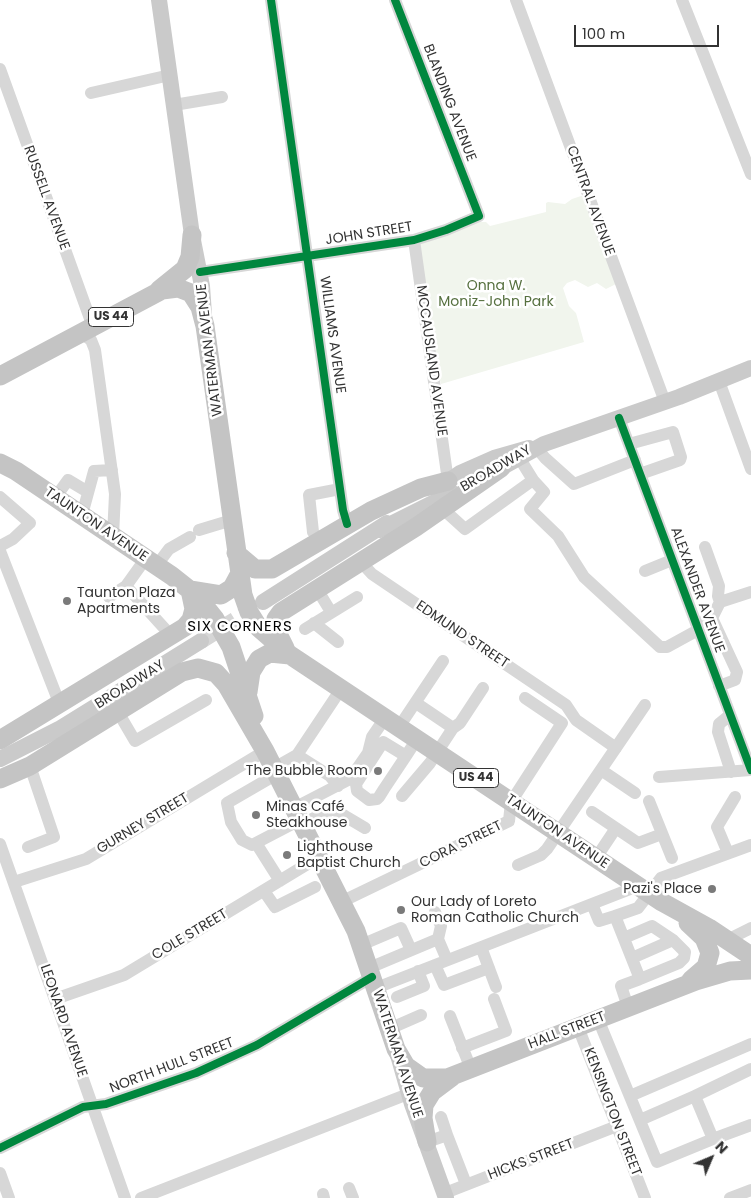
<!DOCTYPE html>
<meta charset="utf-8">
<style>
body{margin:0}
#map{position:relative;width:751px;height:1198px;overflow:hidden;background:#fff;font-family:Poppins,sans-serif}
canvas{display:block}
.north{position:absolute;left:686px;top:1133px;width:50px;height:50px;-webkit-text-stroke:4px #fff;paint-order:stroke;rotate:45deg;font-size:14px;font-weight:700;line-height:20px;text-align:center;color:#333}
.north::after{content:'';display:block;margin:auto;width:18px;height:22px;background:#333;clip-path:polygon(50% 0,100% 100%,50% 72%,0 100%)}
.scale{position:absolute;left:574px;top:25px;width:145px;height:22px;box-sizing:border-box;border:2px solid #333;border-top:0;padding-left:6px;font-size:15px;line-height:18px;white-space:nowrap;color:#333;-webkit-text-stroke:4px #fff;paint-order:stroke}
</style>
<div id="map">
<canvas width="751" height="1198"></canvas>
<div class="north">N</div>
<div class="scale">100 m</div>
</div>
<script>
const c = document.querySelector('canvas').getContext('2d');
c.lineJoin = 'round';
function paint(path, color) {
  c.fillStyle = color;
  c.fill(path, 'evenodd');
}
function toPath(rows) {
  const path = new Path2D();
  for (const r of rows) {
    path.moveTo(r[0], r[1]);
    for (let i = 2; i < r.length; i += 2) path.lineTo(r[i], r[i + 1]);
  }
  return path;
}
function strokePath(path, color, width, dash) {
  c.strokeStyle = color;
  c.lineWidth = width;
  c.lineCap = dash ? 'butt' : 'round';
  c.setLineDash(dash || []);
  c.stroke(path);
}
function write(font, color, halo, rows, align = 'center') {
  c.font = font + ' Poppins,sans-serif';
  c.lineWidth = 5;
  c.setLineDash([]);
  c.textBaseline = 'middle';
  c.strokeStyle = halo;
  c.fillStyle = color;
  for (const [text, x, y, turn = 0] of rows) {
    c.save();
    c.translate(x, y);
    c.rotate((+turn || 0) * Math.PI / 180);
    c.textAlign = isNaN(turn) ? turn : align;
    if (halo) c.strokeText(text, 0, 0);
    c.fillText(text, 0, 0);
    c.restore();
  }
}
paint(toPath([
 [584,195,618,283,606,289,597,283,588,287,575,280,567,283,563,288,569,306,576,313,584,342,441,384,424,317,418,244,476,222,486,222,490,226,546,212,546,203,548,202,565,204,572,199]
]), '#f1f5ed');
strokePath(toPath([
 [201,641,259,605]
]), '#d6d6d6', 16, [16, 8]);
strokePath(toPath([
 [271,0,343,510,347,524],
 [516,0,665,402],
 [682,0,751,174],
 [0,69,93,327],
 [91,93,170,75],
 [174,105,222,97],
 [414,240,448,481],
 [200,272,414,240,446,230,479,216,395,0],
 [81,333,91,340,95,350,115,494,113,536],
 [719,381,751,469],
 [619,418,751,770],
 [629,444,673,432,681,457,680,460,640,474],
 [536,447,545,458,574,484,635,460],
 [520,459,533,480,544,492,530,509,558,536,584,577,660,647,667,647,698,630],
 [0,497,30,523,13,539,0,546],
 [55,498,68,480,88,492],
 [443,509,465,529,533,480],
 [82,515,94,471,112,470],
 [199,530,232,520],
 [319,541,313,532,309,495,340,489],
 [705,547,719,586,718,596,720,602],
 [0,551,60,705],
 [146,558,126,586,165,629,169,637],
 [361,562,372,574,566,705,576,720,616,748],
 [157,565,169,549,190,537],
 [645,571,672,560],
 [317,589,331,612],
 [109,597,126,586],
 [712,618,737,672,735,680,719,686],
 [705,620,712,618,720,602,751,592],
 [314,623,338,642],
 [305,629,357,597],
 [118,712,135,741,206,700],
 [730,715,719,724,718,732,731,772],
 [399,727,443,661],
 [453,728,460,723,483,688],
 [297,755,330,776,338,786],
 [406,756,383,742,356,784,357,791,369,800,377,799,379,797,384,789,406,756,417,739],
 [274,768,297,755,341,689],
 [601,770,635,793],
 [277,774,227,803,231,822,242,840,252,845,300,820],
 [659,777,751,770],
 [402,796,430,763,453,728,416,703],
 [649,801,672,858],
 [294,808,350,779,368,753,372,737,385,718],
 [592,812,638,843,662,834],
 [302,824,333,809,365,828],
 [256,843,280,881],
 [0,844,125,1198],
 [28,847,54,837,30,766],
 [728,853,717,827,735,797],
 [596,858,616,828],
 [518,865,541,855,547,849,645,705],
 [14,882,86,859,265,751],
 [264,891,275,907,315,887],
 [341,902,509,821,511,802,562,723,525,698],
 [592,904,599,921,615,916,640,979,621,986,628,1007],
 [435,912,441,926,438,939],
 [615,916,638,908,661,878,751,845],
 [624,938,652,926,673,940,685,952,684,958,679,963,640,979],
 [727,940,751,928],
 [361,945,401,928,411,950],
 [481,947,496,987],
 [632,958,673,940],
 [435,965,444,985,489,968],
 [369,968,438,939,447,960],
 [376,988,638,886],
 [397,997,424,986,418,971],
 [55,999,124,975,319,857],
 [450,1016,471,1069],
 [598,1019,657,1162,713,1139],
 [578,1027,645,1198],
 [389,1029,421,1015],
 [462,1048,506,1031,494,999],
 [751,1069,695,1096,713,1139,751,1125],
 [630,1096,751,1044],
 [441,1117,447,1135],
 [640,1120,695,1096],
 [427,1142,447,1135,466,1184],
 [0,1148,83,1107,106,1104,196,1073,257,1045,372,977],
 [0,1173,9,1198],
 [349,1188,353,1198],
 [445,1193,617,1126],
 [323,1194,324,1198],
 [141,1198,408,1094],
 [730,1198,751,1190]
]), '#d7d7d7', 12);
strokePath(toPath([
 [159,0,192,235,202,286,204,314],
 [490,474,544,444,679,397,751,368],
 [438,488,460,473,494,458,529,448],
 [379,530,453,493],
 [263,602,387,523],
 [0,759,59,729,201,641],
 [398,1055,412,1104,446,1198]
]), '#cacaca', 16);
strokePath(toPath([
 [159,290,185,269,190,257,192,235],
 [0,376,162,290,178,288,191,293,200,307,205,326,243,595,249,612,259,628,290,655,662,902,709,928,751,956],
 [0,463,16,471,172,576,196,595,215,619,231,647,254,716],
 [236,553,255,569,272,569,371,511,421,488,448,481],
 [190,590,221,595,232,588,239,575],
 [285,648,275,628,276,619,281,612,416,527,501,468],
 [248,692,251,672,259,659,270,653,290,655],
 [0,740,185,627,191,620,194,609,190,590],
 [0,779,30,766,182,672,198,668,216,673,226,684,265,751,356,931,396,1049,406,1066,423,1078,447,1078,696,981,730,971,751,970],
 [688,923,704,938,710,953,706,967,691,980],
 [427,1142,423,1118,424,1105,432,1092,452,1077]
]), '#c4c4c4', 19);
strokePath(toPath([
 [271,0,343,510,347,524],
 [200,272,414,240,446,230,479,216,395,0],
 [619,418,751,770],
 [0,1148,83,1107,106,1104,196,1073,257,1045,372,977]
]), '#00873e', 8);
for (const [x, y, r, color] of [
 [67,601,5,"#7a7a7a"],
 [378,771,5,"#7a7a7a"],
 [256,815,5,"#7a7a7a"],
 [287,855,5,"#7a7a7a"],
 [712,889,5,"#7a7a7a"],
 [401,910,5,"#7a7a7a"]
]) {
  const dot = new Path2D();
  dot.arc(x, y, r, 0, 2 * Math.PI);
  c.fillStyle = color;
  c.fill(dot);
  strokePath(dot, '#fff', 2);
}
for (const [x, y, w] of [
 [111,317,45],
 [476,778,45]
]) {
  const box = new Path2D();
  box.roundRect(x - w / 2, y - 9.5, w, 19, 4);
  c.fillStyle = '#fff';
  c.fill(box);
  strokePath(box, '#333', 1);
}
write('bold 12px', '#333', null, [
 ["US 44",111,317],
 ["US 44",476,778]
]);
write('14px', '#333', '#fff', [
 ["BLANDING AVENUE",449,103,69],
 ["RUSSELL AVENUE",46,198,70],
 ["CENTRAL AVENUE",590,201,70],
 ["JOHN STREET",369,234,-9],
 ["WILLIAMS AVENUE",332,335,82],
 ["WATERMAN AVENUE",210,350,-97],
 ["MCCAUSLAND AVENUE",431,361,82],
 ["BROADWAY",496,469,-30],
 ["TAUNTON AVENUE",96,525,34],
 ["ALEXANDER AVENUE",697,590,70],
 ["EDMUND STREET",462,635,34],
 ["BROADWAY",130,685,-32],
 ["GURNEY STREET",143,824,-31],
 ["TAUNTON AVENUE",557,832,34],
 ["CORA STREET",461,845,-26],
 ["COLE STREET",190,935,-31],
 ["LEONARD AVENUE",63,1021,71],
 ["HALL STREET",567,1031,-21],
 ["WATERMAN AVENUE",397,1054,72],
 ["NORTH HULL STREET",172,1066,-21],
 ["KENSINGTON STREET",612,1112,69],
 ["HICKS STREET",531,1160,-21]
]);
write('14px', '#56703f', '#fff', [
 ["Onna W.",496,286],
 ["Moniz-John Park",496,302]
]);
write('14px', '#333', '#fff', [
 ["Taunton Plaza",77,593],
 ["Apartments",77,609],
 ["The Bubble Room",368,771,"right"],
 ["Minas Café",266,807],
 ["Steakhouse",266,823],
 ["Lighthouse",297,847],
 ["Baptist Church",297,863],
 ["Pazi's Place",702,889,"right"],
 ["Our Lady of Loreto",411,902],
 ["Roman Catholic Church",411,918]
], 'left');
c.letterSpacing = '1px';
write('15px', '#000', '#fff', [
 ["SIX CORNERS",240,627]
]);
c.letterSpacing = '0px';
</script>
